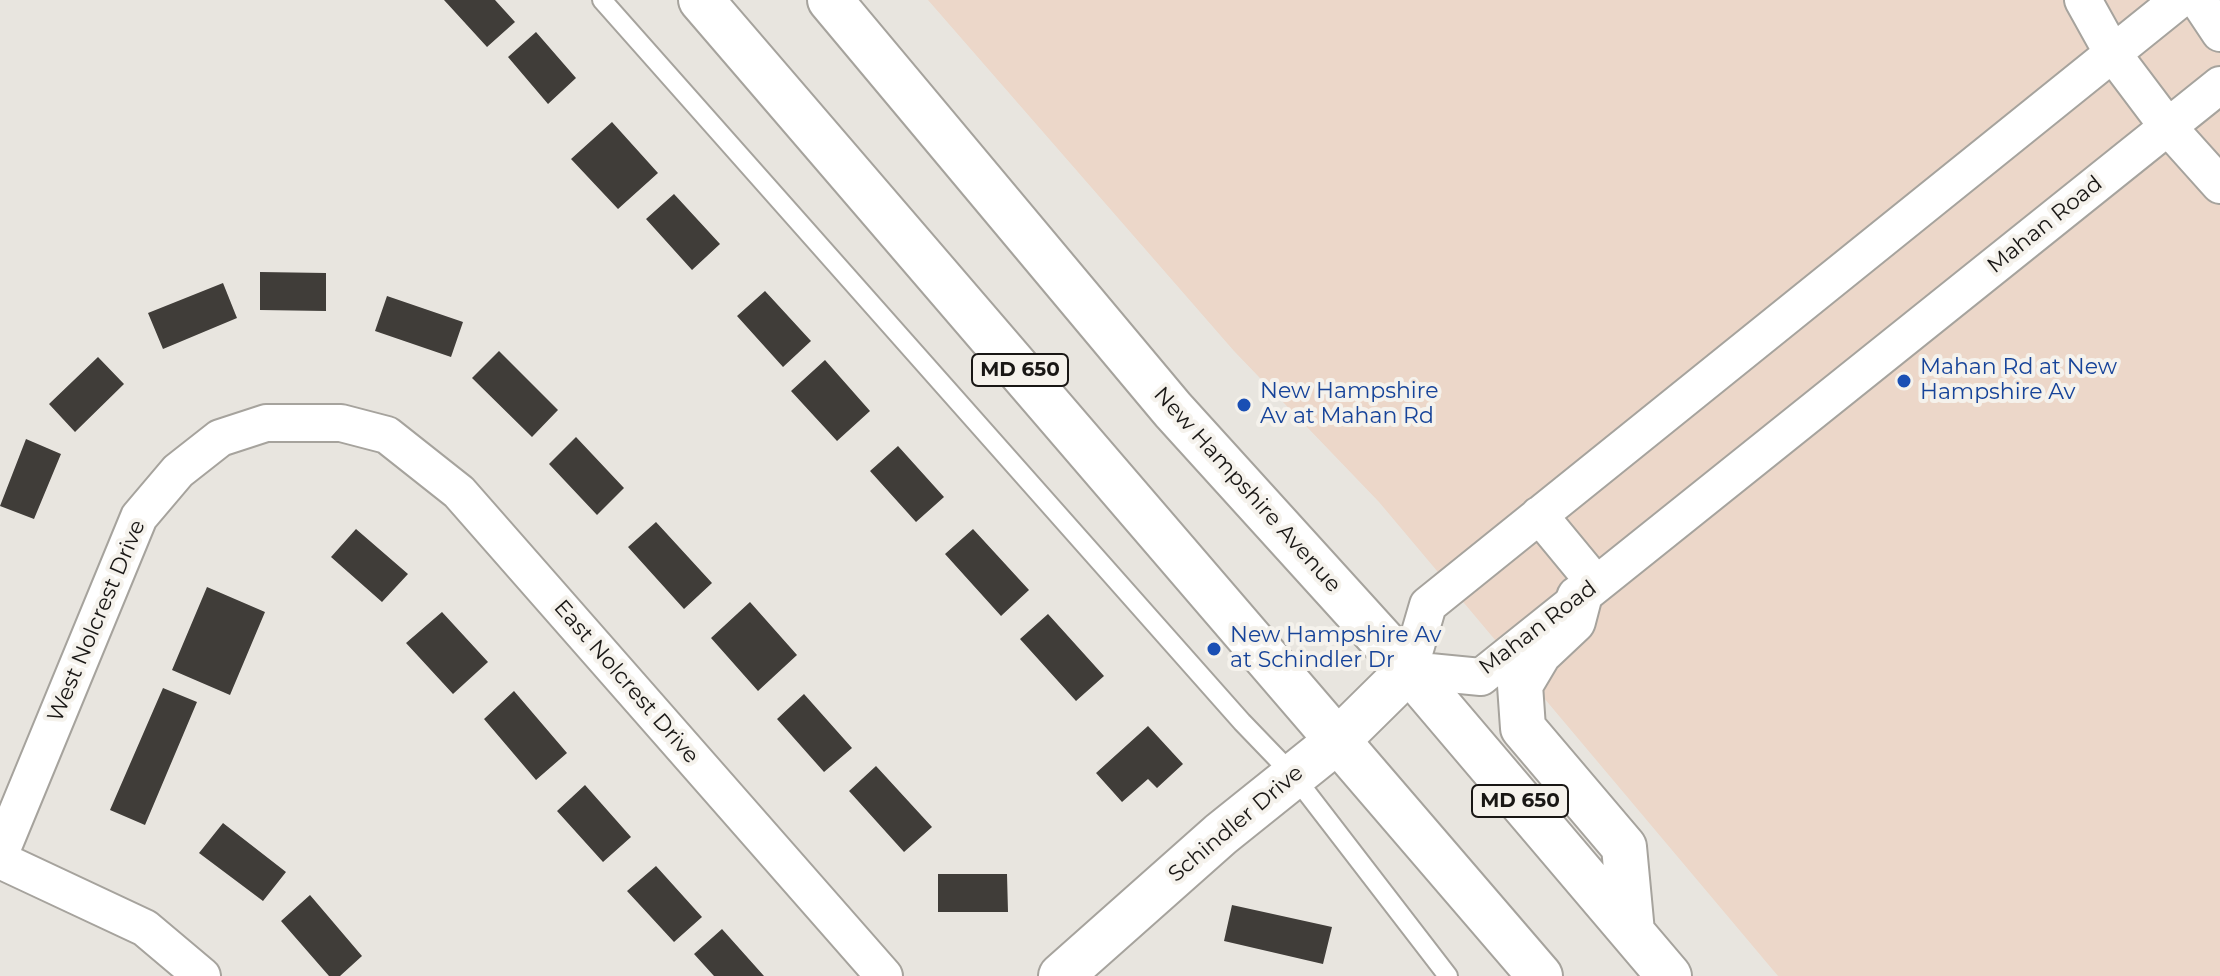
<!DOCTYPE html>
<style>
body{margin:0}
canvas{display:block;background:#e8e5df}
</style>
<canvas width="2220" height="976"></canvas>
<script>
const c = document.querySelector('canvas').getContext('2d');
c.lineJoin = 'round';
function paint(path, color) {
  c.fillStyle = color;
  c.fill(path, 'evenodd');
}
function toPath(rows) {
  const path = new Path2D();
  for (const r of rows) {
    path.moveTo(r[0], r[1]);
    for (let i = 2; i < r.length; i += 2) path.lineTo(r[i], r[i + 1]);
  }
  return path;
}
function strokePath(path, color, width, dash) {
  c.strokeStyle = color;
  c.lineWidth = width;
  c.lineCap = dash ? 'butt' : 'round';
  c.setLineDash(dash || []);
  c.stroke(path);
}
function write(font, color, halo, rows, align = 'center') {
  c.font = font + ' Montserrat,sans-serif';
  c.lineWidth = 8;
  c.setLineDash([]);
  c.textBaseline = 'middle';
  c.strokeStyle = halo;
  c.fillStyle = color;
  for (const [text, x, y, turn = 0] of rows) {
    c.save();
    c.translate(x, y);
    c.rotate((+turn || 0) * Math.PI / 180);
    c.textAlign = isNaN(turn) ? turn : align;
    if (halo) c.strokeText(text, 0, 0);
    c.fillText(text, 0, 0);
    c.restore();
  }
}
paint(toPath([
 [928,0,2220,0,2220,976,1778,976,1379,502,1234,351]
]), '#ecd7c9');
paint(toPath([
 [444,0,495,0,515,22,487,47],
 [536,32,576,78,548,104,508,57],
 [612,122,658,173,618,209,571,159],
 [674,194,720,244,692,270,646,219],
 [260,272,326,273,326,311,260,310],
 [223,283,237,318,163,349,148,313],
 [765,291,811,341,783,367,737,316],
 [387,296,463,322,451,357,375,331],
 [499,351,558,410,532,437,472,378],
 [98,357,124,384,75,432,49,404],
 [825,360,870,411,837,441,791,391],
 [576,437,624,488,597,515,549,464],
 [26,439,61,454,34,519,0,506],
 [898,446,944,497,916,522,870,471],
 [656,522,712,583,684,609,628,547],
 [356,529,408,574,382,602,331,557],
 [973,529,1029,590,1001,616,945,554],
 [207,587,265,612,230,695,172,670],
 [750,602,797,655,758,691,711,638],
 [442,612,488,662,453,694,406,643],
 [1048,614,1104,676,1076,701,1020,639],
 [163,688,197,702,145,825,110,810],
 [514,691,567,753,536,780,484,719],
 [804,694,852,748,824,772,777,719],
 [1148,726,1183,764,1157,788,1148,779,1122,802,1096,773],
 [876,766,932,827,904,852,849,791],
 [585,785,631,837,603,862,557,811],
 [223,823,286,872,263,901,199,853],
 [656,866,702,917,674,942,627,891],
 [938,874,1007,874,1008,912,938,912],
 [310,895,362,956,340,976,329,976,281,921],
 [1232,905,1332,927,1323,964,1224,941],
 [722,929,764,976,714,976,694,954]
]), '#403d39');
const lane = toPath([
 [602,0,1242,722,1294,776,1448,976]
]);
const street = toPath([
 [2083,0,2113,54,2168,127,2220,185],
 [2179,0,1428,605,1409,670,1481,677,2220,85],
 [2198,0,2220,33],
 [1539,515,1596,584],
 [0,854,139,517,178,471,220,438,266,423,341,423,387,435,459,492,884,976],
 [0,860,145,928,202,976]
]);
const secondary = toPath([
 [1061,976,1221,834,1337,741,1409,670]
]);
const primary = toPath([
 [701,0,1540,976],
 [830,0,1173,410,1409,670,1669,976],
 [1579,598,1573,621,1539,653,1520,685,1523,728,1624,847,1632,932]
]);
strokePath(lane, '#a6a39d', 22);
strokePath(street, '#a6a39d', 40);
strokePath(secondary, '#a6a39d', 48);
strokePath(primary, '#a6a39d', 48);
strokePath(lane, '#fff', 18);
strokePath(street, '#fff', 36);
strokePath(secondary, '#fff', 44);
strokePath(primary, '#fff', 44);
for (const [x, y, r, color] of [
 [1904,381,8,"#1a4fb4"],
 [1244,405,8,"#1a4fb4"],
 [1214,649,8,"#1a4fb4"]
]) {
  const dot = new Path2D();
  dot.arc(x, y, r, 0, 2 * Math.PI);
  c.fillStyle = color;
  c.fill(dot);
  strokePath(dot, '#f5f2ec', 3);
}
for (const [x, y, w] of [
 [1020,370,96],
 [1520,801,96]
]) {
  const box = new Path2D();
  box.roundRect(x - w / 2, y - 16, w, 32, 6);
  c.fillStyle = '#f5f2ec';
  c.fill(box);
  strokePath(box, '#191715', 2);
}
write('bold 20px', '#191715', null, [
 ["MD 650",1020,370],
 ["MD 650",1520,801]
]);
write('22px', '#191715', '#f5f2ec', [
 ["Mahan Road",2045,225,-39],
 ["New Hampshire Avenue",1247,490,48],
 ["West Nolcrest Drive",97,621,-67],
 ["Mahan Road",1538,628,-37],
 ["East Nolcrest Drive",626,682,49],
 ["Schindler Drive",1236,824,-40]
]);
write('22px', '#164399', '#f5f2ec', [
 ["Mahan Rd at New",1920,368],
 ["Hampshire Av",1920,393],
 ["New Hampshire",1260,392],
 ["Av at Mahan Rd",1260,417],
 ["New Hampshire Av",1230,636],
 ["at Schindler Dr",1230,661]
], 'left');
</script>
